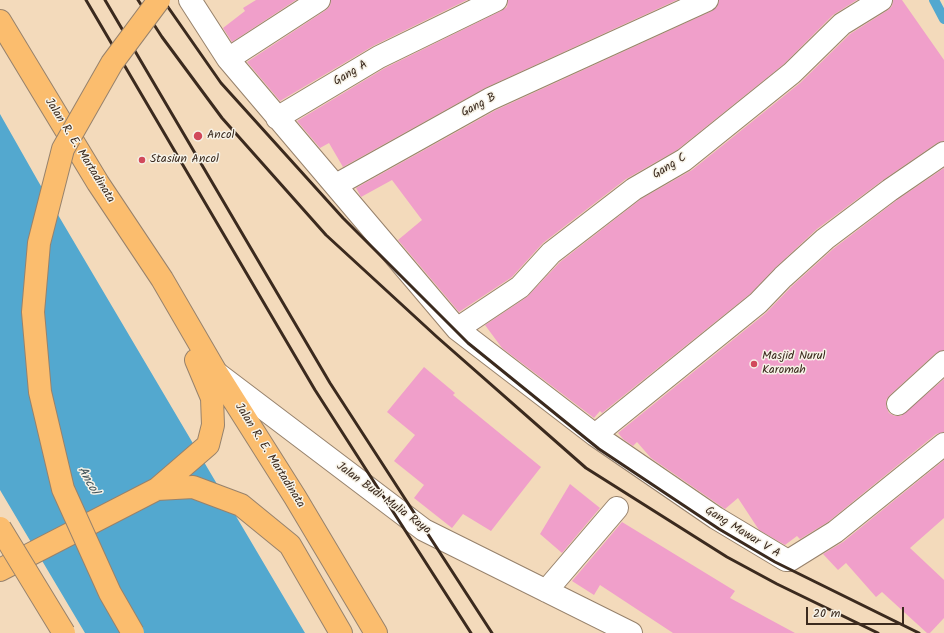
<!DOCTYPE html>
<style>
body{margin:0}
#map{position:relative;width:944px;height:633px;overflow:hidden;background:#f3dabb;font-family:Kalam,sans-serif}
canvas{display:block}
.scale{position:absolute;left:806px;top:607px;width:98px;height:18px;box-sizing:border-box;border:2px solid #3b2a1e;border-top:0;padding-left:5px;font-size:12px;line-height:14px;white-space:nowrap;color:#3b2a1e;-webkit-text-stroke:3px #f7f3e8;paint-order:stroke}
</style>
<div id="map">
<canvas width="944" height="633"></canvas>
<div class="scale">20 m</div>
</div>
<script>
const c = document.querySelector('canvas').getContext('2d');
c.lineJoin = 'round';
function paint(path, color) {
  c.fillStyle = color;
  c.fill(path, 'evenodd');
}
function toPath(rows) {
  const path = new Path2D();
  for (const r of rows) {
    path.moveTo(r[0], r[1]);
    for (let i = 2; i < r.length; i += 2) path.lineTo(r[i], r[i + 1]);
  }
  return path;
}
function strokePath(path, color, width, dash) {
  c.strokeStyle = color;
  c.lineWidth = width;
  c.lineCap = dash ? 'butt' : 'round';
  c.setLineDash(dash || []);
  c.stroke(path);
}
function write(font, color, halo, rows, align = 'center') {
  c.font = font + ' Kalam,sans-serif';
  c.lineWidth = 3;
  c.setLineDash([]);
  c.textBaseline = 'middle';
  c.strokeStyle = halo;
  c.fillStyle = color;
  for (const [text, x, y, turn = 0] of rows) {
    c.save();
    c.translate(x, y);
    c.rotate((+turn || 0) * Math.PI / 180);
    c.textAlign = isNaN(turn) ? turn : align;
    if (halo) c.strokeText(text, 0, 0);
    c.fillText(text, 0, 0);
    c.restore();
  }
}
paint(toPath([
 [0,114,38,181,305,633,85,633,0,490]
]), '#53a8cf');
strokePath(toPath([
 [934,0,944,19]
]), '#53a8cf', 10);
paint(toPath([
 [256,0,296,0,232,42,223,28,245,11,243,8],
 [331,0,467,0,373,46,280,101,247,62,326,10,330,6],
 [508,0,677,0,485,88,343,167,329,143,320,148,297,121,385,68,501,11,507,7],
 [719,0,857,0,833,15,784,64,677,150,626,179,543,243,512,277,459,312,398,240,422,220,392,180,361,197,356,188,496,110,712,11,717,7],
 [893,0,902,0,944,60,944,141,937,143,883,180,817,229,775,268,750,294,602,413,600,411,594,418,502,348,485,325,527,297,560,262,641,199,692,170,800,83,850,34,888,10,892,6],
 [944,168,944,350,936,353,890,395,886,400,886,406,889,413,895,416,901,416,944,379,944,432,936,434,828,522,800,539,797,536,785,545,759,530,738,498,725,509,651,458,637,442,633,446,623,439,618,433,766,313,792,286,833,249,897,200],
 [424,367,455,393,453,395,541,467,491,531,463,514,452,528,414,498,424,485,394,461,415,435,387,412],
 [944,460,944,518,910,548,944,580,944,618,930,633,927,633,882,592,876,597,846,563,838,570,823,554,843,542],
 [570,484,600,508,562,553,540,534],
 [622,522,735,591,730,598,795,633,673,633,600,585,594,595,572,581]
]), '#f09fca');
const minor = toPath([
 [190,0,228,59,457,329,595,435,716,518,786,560,790,560,835,532,944,444],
 [228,59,319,0],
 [277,118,379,57,496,0],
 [336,185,490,99,707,0],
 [457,329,520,287,551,253,634,189,684,160,792,73,842,24,881,0],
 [218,374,424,530,631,633],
 [898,404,944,362],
 [595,435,758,303,783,277,825,239,890,190,944,153],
 [546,591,617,508]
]);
const highway = toPath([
 [0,21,98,183,162,279,216,372,295,497,376,633],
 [157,489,193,487,241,505,290,545,341,633],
 [0,570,157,489,208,445,213,425,212,398,196,360]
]);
strokePath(minor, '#97826c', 24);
strokePath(highway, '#97826c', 24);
strokePath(minor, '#fff', 22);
strokePath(highway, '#fbbd6e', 22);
strokePath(toPath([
 [86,0,315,390,471,633],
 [105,0,330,383,492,633],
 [138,0,162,37,222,118,326,235,437,337,586,468,727,557,777,584,878,633],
 [163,0,221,83,343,218,468,343,599,449,719,529,775,562,919,633]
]), '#3b2a1e', 3);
const highwayBridge = toPath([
 [0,528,64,633],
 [133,633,110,593,63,489,40,392,33,312,39,243,63,149,112,63,159,0]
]);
strokePath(highwayBridge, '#97826c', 24, []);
strokePath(highwayBridge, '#fbbd6e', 22);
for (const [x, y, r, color] of [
 [198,136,5,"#d1495b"],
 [142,160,4,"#d1495b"],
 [754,364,4,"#d1495b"]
]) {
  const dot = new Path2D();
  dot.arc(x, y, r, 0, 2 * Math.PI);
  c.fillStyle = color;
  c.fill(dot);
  strokePath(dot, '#f7f3e8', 1.5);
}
write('12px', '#3b2a1e', '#f7f3e8', [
 ["Gang A",351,74,-31],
 ["Gang B",479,106,-28],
 ["Jalan R. E. Martadinata",79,151,58],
 ["Gang C",670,167,-32],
 ["Jalan R. E. Martadinata",269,456,58],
 ["Jalan Budi Mulia Raya",383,499,36],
 ["Gang Mawar V A",742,533,32]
]);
write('12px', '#3b2a1e', '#f7f3e8', [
 ["Ancol",207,136],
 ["Stasiun Ancol",150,160],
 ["Masjid Nurul",762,357],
 ["Karomah",762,371]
], 'left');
write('italic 13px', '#43565c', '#f7f3e8', [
 ["Ancol",87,481,60]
]);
</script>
